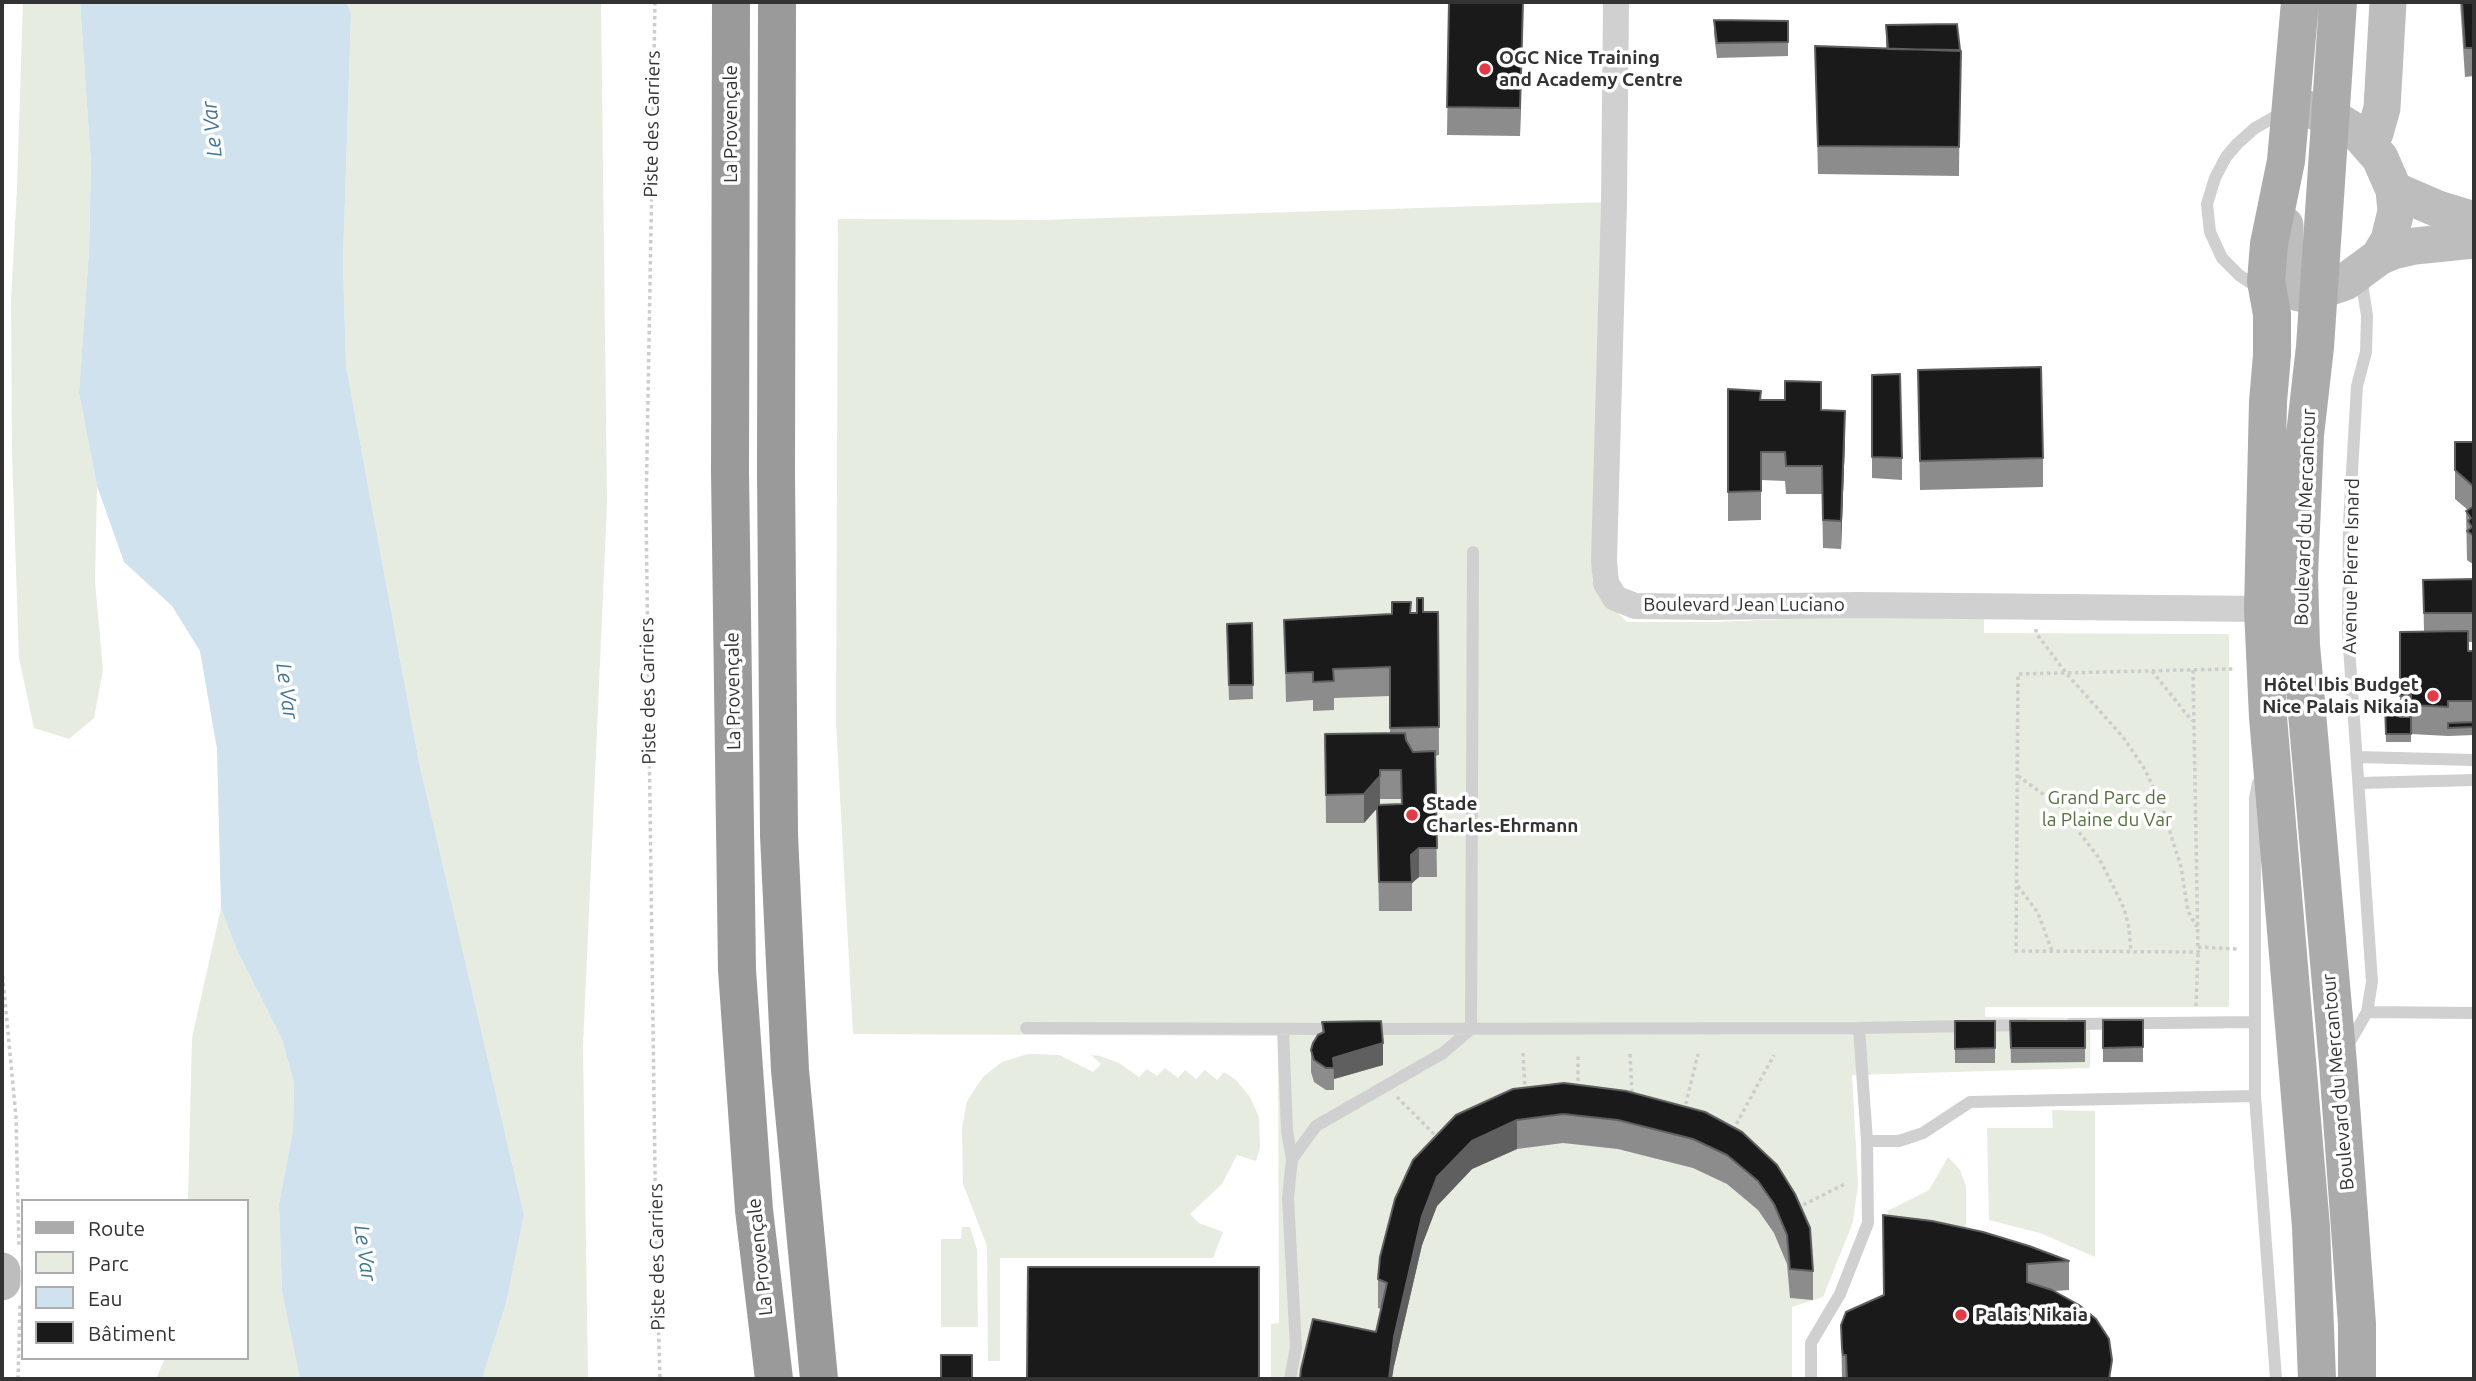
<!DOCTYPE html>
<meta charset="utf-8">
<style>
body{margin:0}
#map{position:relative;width:2476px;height:1381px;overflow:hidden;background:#fff;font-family:Ubuntu,sans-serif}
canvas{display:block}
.frame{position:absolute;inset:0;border:4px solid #333;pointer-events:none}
.legend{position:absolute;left:21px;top:1199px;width:228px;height:161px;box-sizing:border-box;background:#fff;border:2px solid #adadad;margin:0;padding:9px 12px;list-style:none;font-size:21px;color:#333}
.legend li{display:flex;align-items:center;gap:14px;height:35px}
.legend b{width:35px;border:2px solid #adadad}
</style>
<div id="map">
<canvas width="2476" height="1381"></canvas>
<div class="frame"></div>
<ul class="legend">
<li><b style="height:9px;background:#ababab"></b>Route</li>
<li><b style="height:19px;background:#e6ecdf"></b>Parc</li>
<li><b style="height:19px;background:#cfe2ee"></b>Eau</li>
<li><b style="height:19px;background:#1a1a1a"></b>Bâtiment</li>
</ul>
</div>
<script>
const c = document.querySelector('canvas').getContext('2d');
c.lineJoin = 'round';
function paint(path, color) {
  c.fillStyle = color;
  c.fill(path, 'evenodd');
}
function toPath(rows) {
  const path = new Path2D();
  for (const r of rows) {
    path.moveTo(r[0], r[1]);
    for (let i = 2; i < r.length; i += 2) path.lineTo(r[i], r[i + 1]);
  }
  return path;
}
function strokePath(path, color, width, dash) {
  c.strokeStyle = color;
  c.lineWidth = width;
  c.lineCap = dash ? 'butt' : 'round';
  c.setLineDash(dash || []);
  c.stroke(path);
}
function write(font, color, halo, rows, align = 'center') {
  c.font = font + ' Ubuntu,sans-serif';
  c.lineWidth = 7;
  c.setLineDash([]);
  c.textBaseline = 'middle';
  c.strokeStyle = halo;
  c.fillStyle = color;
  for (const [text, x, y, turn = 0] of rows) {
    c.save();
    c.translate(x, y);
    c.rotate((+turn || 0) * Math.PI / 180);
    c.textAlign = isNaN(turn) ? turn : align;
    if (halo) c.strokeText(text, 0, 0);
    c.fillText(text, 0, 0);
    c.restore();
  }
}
paint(toPath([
 [23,2,80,2,91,164,89,251,79,393,97,486,95,582,103,670,94,718,69,739,34,728,19,658,12,452,11,301,17,188],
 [346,2,601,2,607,504,583,1046,588,1379,482,1379,506,1304,524,1215,419,762,346,366,343,262,351,13],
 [1608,202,1592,580,1601,597,1627,622,1716,622,1859,616,1984,619,1984,633,2229,634,2229,1007,1985,1007,1985,1017,2090,1018,2090,1068,1852,1075,1858,1184,1853,1222,1823,1297,1792,1307,1792,1379,1271,1379,1271,1324,1279,1323,1278,1036,853,1034,836,722,838,219,1043,220],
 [221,908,236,948,282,1039,294,1083,293,1130,279,1204,282,1292,300,1379,156,1379,165,1358,247,1358,247,1201,188,1201,192,1038],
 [1028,1054,1059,1055,1093,1072,1101,1064,1091,1055,1100,1056,1119,1063,1139,1077,1147,1069,1157,1076,1165,1068,1178,1078,1185,1070,1196,1079,1205,1070,1217,1080,1224,1072,1236,1080,1250,1097,1259,1117,1260,1148,1256,1161,1237,1155,1222,1184,1190,1214,1199,1223,1223,1232,1213,1258,1000,1258,1000,1361,988,1361,987,1246,963,1184,962,1128,967,1101,983,1077,1002,1062],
 [2052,1110,2095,1111,2095,1257,2040,1233,1989,1220,1987,1128,2053,1128],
 [1948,1157,1960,1170,1966,1186,1966,1229,1892,1222,1887,1211,1929,1190],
 [962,1227,970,1227,977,1250,978,1327,941,1327,941,1239,961,1239]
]), '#e6ecdf');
paint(toPath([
 [80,2,346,2,351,13,343,262,346,366,419,762,524,1215,506,1304,482,1379,300,1379,282,1292,279,1204,293,1130,294,1083,282,1039,236,948,221,908,217,749,200,651,172,606,124,562,97,486,79,393,89,251,91,164]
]), '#cfe2ee');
strokePath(toPath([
 [655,2,646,511,656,1244,660,1379],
 [2036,629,2036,633,2066,673,2123,737,2144,768,2161,803,2181,867,2188,911,2197,927],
 [2193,670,2198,952,2016,951,2018,674,2229,669,2235,669],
 [2152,671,2192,721],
 [2018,776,2058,805,2099,858,2124,908,2129,928,2131,951],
 [2018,886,2038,913,2052,951],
 [2198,947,2238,949],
 [2,969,16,1117,19,1248],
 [2196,1006,2198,952],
 [1523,1053,1525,1090],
 [1630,1054,1632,1094],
 [1578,1088,1578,1053],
 [1397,1097,1439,1139],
 [1684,1111,1698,1054],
 [1733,1130,1774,1055],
 [1797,1208,1845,1184],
 [18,1379,20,1304]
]), '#cdcdcd', 3.5, [3.5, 3.5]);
strokePath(toPath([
 [2261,290,2239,275,2222,258,2210,232,2207,204,2215,178,2226,157,2237,144,2255,128,2285,111],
 [2357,757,2474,760],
 [2258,783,2255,798,2255,1096,2276,1379],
 [2360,783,2474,780],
 [2367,1012,2474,1013],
 [2071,1024,2254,1022],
 [1026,1028,1337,1029],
 [1283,1029,1287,1131,1292,1159],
 [1366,1029,1859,1028],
 [2348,1045,2367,1012,2372,982,2348,632,2349,524,2357,386,2366,352,2367,316,2361,277],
 [1867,1141,1859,1028,2025,1025],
 [1290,1379,1296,1348,1288,1198,1292,1159,1316,1126,1443,1053,1471,1029,1473,552],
 [1811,1379,1811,1343,1840,1294,1868,1223,1867,1141,1899,1141,1923,1133,1970,1102,2255,1096]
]), '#d0d0d0', 12);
strokePath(toPath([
 [1616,2,1614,203,1604,561,1606,583,1615,598,1635,606,1708,607,1860,605,2263,609]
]), '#d0d0d0', 26);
strokePath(toPath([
 [2292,108,2307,109,2330,116,2359,134,2380,158,2394,190,2396,211,2389,240,2379,257],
 [2367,142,2375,133,2382,108,2388,2],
 [2394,190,2438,209,2474,220],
 [2285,225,2285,263,2288,287,2299,293,2310,294,2345,282,2379,257,2393,251,2415,246,2474,240],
 [2,1271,2,1282]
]), '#bdbdbd', 37);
strokePath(toPath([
 [2300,2,2286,161,2269,244,2266,281,2272,314,2272,355,2268,402,2263,609,2268,717,2311,1227,2317,1379],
 [2338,2,2315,347,2305,435,2299,575,2301,645,2338,1064,2357,1324,2357,1379]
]), '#ababab', 38);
strokePath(toPath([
 [731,2,730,472,737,970,754,1210,774,1379],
 [777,2,776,472,779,835,790,1070,819,1379]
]), '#9a9a9a', 38);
paint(toPath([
 [1449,2,1523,2,1520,136,1447,135],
 [2460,2,2474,2,2474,76,2465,77],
 [1714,20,1788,21,1788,56,1717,58,1714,34],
 [1957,24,1960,51,1959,176,1818,174,1815,46,1886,49,1886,25],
 [1918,370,2043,458,2043,487,1920,490],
 [1872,375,1902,458,1902,480,1872,478],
 [1728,389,1761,400,1821,410,1845,440,1841,549,1823,548,1822,494,1786,494,1785,481,1761,480,1761,520,1728,521],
 [2455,442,2474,442,2474,565,2467,560,2466,511,2468,510,2455,499],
 [2474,579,2474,642,2468,642,2468,651,2474,651,2474,735,2448,736,2411,734,2411,728,2411,742,2386,742,2385,704,2400,704,2400,632,2424,632,2423,580],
 [1438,612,1439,755,1435,756,1437,877,1419,877,1412,883,1412,911,1379,911,1377,808,1364,823,1326,823,1325,734,1390,733,1390,696,1334,698,1334,710,1313,711,1313,700,1286,702,1284,620],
 [1380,799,1401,799,1401,804,1380,805],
 [1252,623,1253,699,1229,700,1227,638],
 [2103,1020,2143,1020,2143,1062,2103,1062],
 [1955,1021,1995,1021,1995,1063,1955,1063],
 [2010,1021,2085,1021,2085,1062,2011,1063],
 [1322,1022,1383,1065,1334,1079,1334,1090,1326,1090,1314,1082,1311,1072,1311,1050,1322,1033],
 [1513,1089,1742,1132,1813,1271,1813,1300,1790,1298,1787,1264,1774,1233,1758,1210,1727,1184,1693,1168,1618,1149,1563,1143,1517,1149,1472,1169,1437,1206,1422,1245,1394,1366,1376,1332,1381,1309,1378,1308,1378,1279],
 [1883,1215,2069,1261,2069,1290,2054,1291,2112,1379,1842,1379,1841,1325,1884,1295]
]), '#8c8c8c');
paint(toPath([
 [1523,2,1520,136,1520,108],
 [1845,411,1845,440,1841,549,1841,521],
 [1380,776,1380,805,1364,823,1364,794],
 [1419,848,1419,877,1412,883,1411,855],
 [1383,1043,1383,1065,1334,1079,1333,1058],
 [1517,1120,1517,1149,1472,1169,1437,1206,1422,1245,1394,1366,1392,1379,1389,1379,1394,1337,1422,1216,1437,1177,1472,1141]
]), '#5f5f5f');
const building = toPath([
 [1449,2,1523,2,1520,108,1447,107,1449,2],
 [2462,2,2474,2,2474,48,2465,48,2462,2],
 [1714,20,1788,21,1788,42,1717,43,1714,20],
 [1957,24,1960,50,1888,49,1886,25,1957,24],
 [1815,46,1961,51,1959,147,1818,146,1815,46],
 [2041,367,2043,458,1920,461,1918,370,2041,367],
 [1900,374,1902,458,1872,457,1872,375,1900,374],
 [1785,381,1821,382,1821,410,1845,411,1841,521,1823,520,1822,466,1786,466,1785,452,1761,452,1761,491,1728,492,1728,389,1761,391,1760,400,1785,400,1785,381],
 [2455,442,2474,442,2474,487,2455,470,2455,442],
 [2474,506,2474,536,2467,531,2472,527,2468,521,2471,518,2466,511,2474,506],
 [2474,579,2474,613,2424,613,2423,580,2474,579],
 [1417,598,1423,598,1423,612,1438,612,1439,727,1390,728,1390,667,1333,669,1334,681,1313,682,1313,672,1286,673,1284,620,1392,614,1392,602,1411,602,1410,613,1417,613,1417,598],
 [1252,623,1253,685,1229,685,1227,624,1252,623],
 [2468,631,2468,651,2474,651,2474,701,2448,701,2448,707,2411,705,2411,695,2400,696,2400,632,2468,631],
 [2385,704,2400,704,2400,717,2411,717,2411,734,2386,734,2385,704],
 [2474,722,2474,727,2448,728,2448,723,2474,722],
 [1405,733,1406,740,1413,752,1435,751,1437,848,1419,848,1411,855,1412,882,1379,882,1377,805,1402,804,1401,770,1380,770,1380,776,1364,794,1326,795,1325,734,1405,733],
 [2103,1020,2143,1020,2143,1047,2103,1048,2103,1020],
 [1381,1021,1383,1043,1333,1058,1334,1068,1326,1068,1314,1060,1311,1050,1313,1043,1318,1035,1324,1032,1322,1022,1381,1021],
 [1955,1021,1995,1021,1995,1048,1955,1049,1955,1021],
 [2010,1021,2085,1021,2085,1048,2011,1048,2010,1021],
 [1564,1083,1626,1091,1705,1112,1742,1132,1777,1165,1795,1194,1810,1228,1813,1271,1790,1269,1787,1235,1774,1204,1758,1181,1727,1155,1693,1139,1618,1120,1563,1114,1517,1120,1472,1141,1437,1177,1422,1216,1394,1337,1389,1379,1300,1379,1301,1369,1313,1319,1376,1332,1387,1283,1378,1279,1380,1257,1395,1199,1413,1160,1456,1115,1513,1089,1564,1083],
 [1883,1215,1932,1221,1983,1232,2029,1246,2069,1261,2027,1264,2027,1282,2052,1290,2079,1305,2096,1319,2109,1339,2112,1360,2109,1379,1847,1379,1846,1355,1843,1355,1842,1348,1841,1325,1846,1312,1884,1295,1883,1215],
 [1028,1267,1259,1267,1259,1379,1027,1379,1028,1267],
 [941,1355,972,1355,972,1379,941,1379,941,1355]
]);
paint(building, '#1a1a1a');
strokePath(building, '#5f5f5f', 2);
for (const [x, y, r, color] of [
 [1485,69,7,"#e63946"],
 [2433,696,7,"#e63946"],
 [1412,815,7,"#e63946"],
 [1961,1315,7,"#e63946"]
]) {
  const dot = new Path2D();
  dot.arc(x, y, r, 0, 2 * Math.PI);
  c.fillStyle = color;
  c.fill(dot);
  strokePath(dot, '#fff', 2.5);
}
write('bold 19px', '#333', '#fff', [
 ["OGC Nice Training",1499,58],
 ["and Academy Centre",1499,80],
 ["Hôtel Ibis Budget",2419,685,"right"],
 ["Nice Palais Nikaia",2419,707,"right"],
 ["Stade",1426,804],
 ["Charles-Ehrmann",1426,826],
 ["Palais Nikaia",1975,1315]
], 'left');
write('19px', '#333', '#fff', [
 ["Piste des Carriers",652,124,-89],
 ["La Provençale",731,124,-90],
 ["Boulevard du Mercantour",2305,517,-88],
 ["Avenue Pierre Isnard",2351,566,-89],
 ["Boulevard Jean Luciano",1744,605],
 ["Piste des Carriers",648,691,-91],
 ["La Provençale",733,691,-91],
 ["Boulevard du Mercantour",2338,1082,-95],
 ["Piste des Carriers",657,1257,-91],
 ["La Provençale",760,1257,-96]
]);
write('19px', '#56703f', '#fff', [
 ["Grand Parc de",2107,798],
 ["la Plaine du Var",2107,820]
]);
write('italic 21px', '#3f7597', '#fff', [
 ["Le Var",212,129,-96],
 ["Le Var",287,691,82],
 ["Le Var",365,1253,82]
]);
</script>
